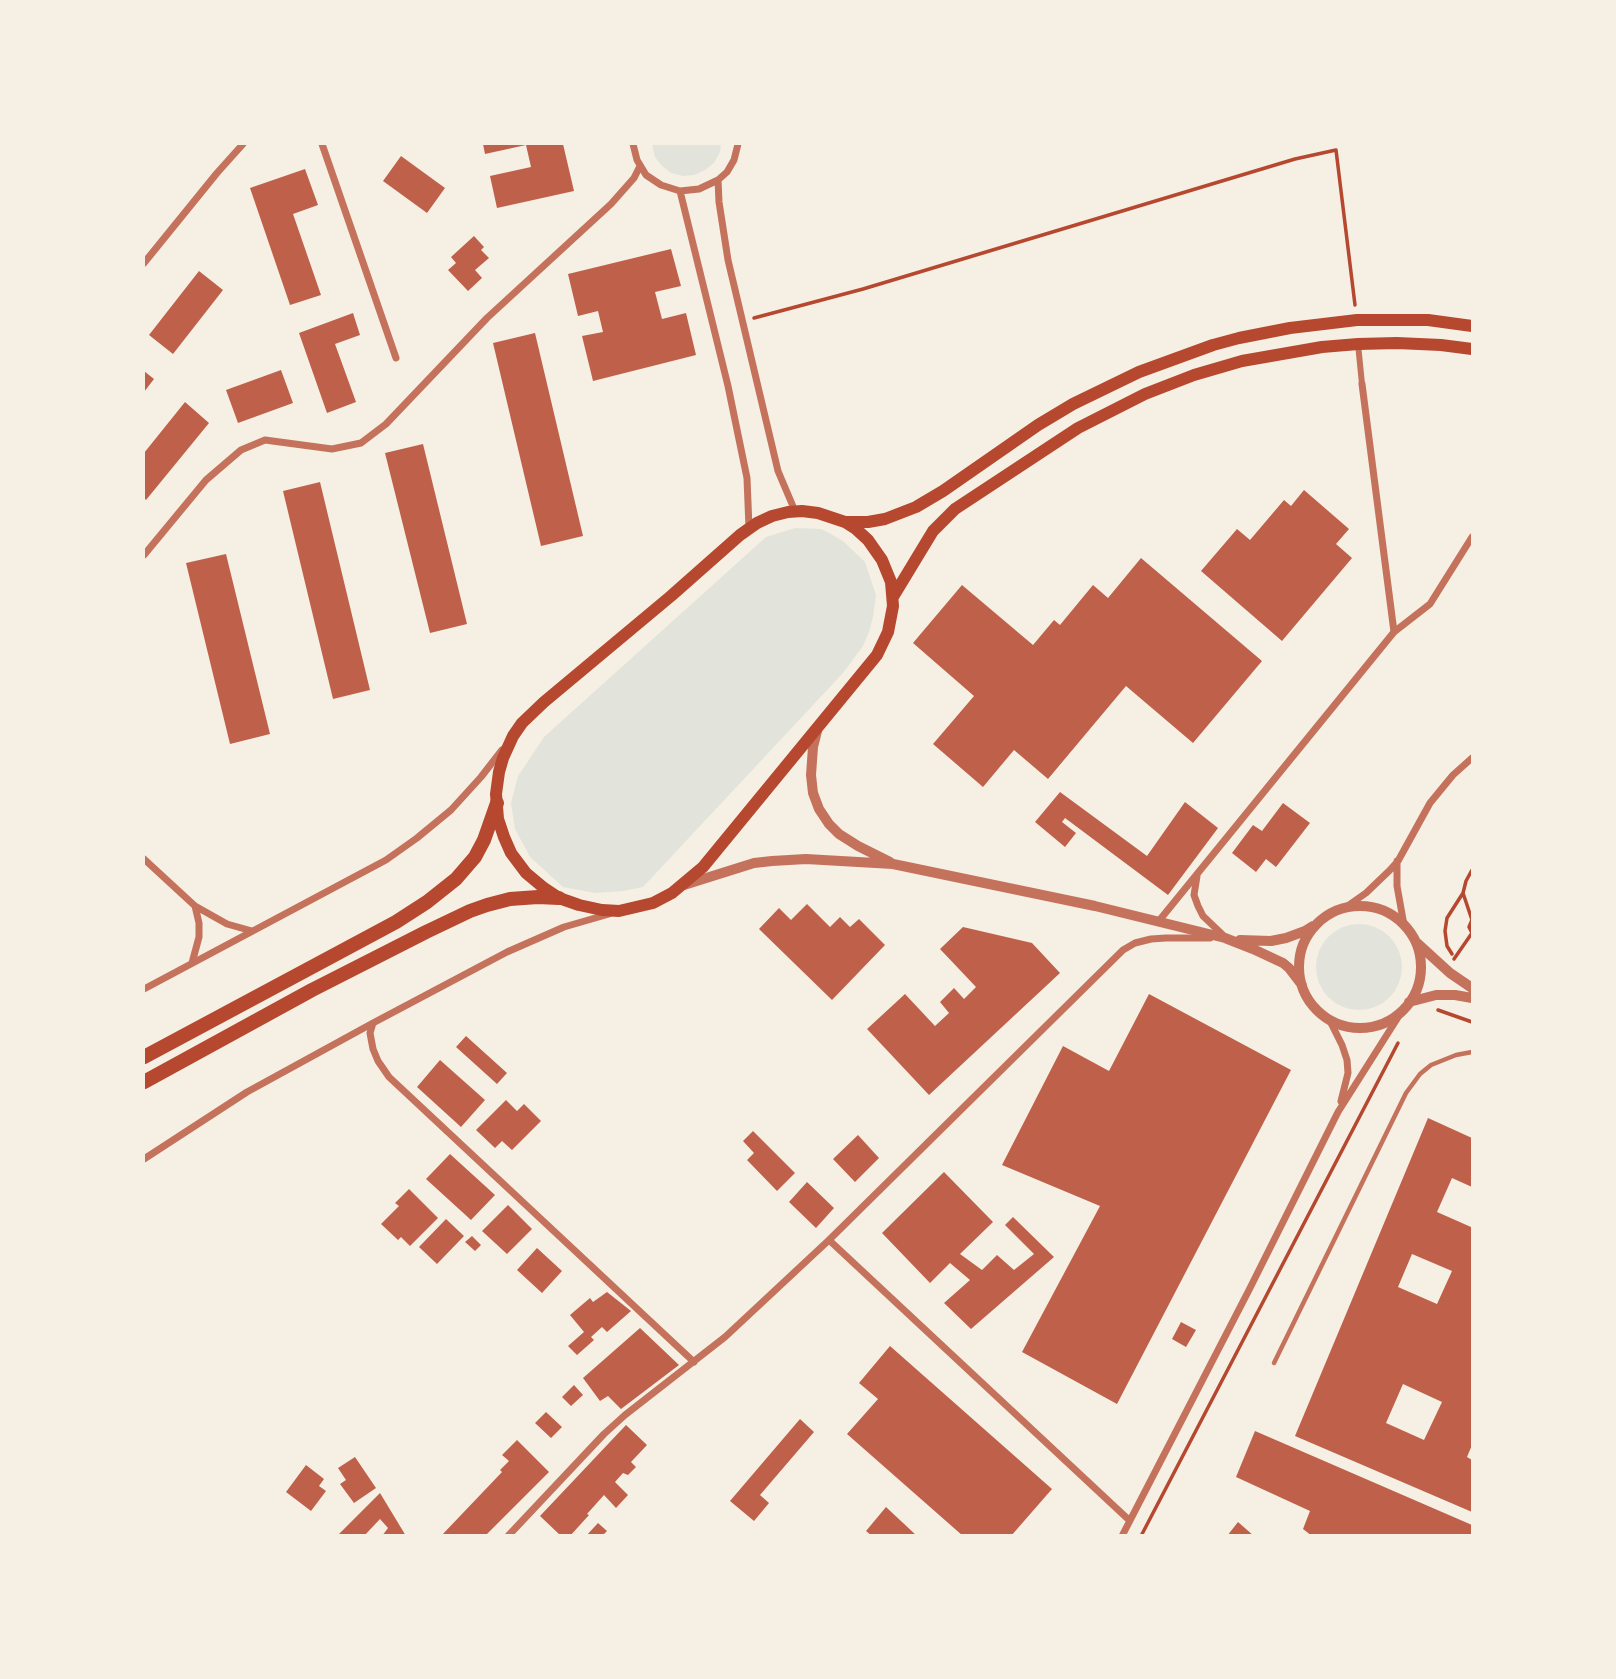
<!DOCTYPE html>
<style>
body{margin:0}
#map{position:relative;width:1616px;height:1679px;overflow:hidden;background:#f6efe4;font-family:"Varela Round",sans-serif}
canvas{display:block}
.frame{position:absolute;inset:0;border:145px solid #f6efe4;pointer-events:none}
</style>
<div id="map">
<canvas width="1616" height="1679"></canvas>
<div class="frame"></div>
</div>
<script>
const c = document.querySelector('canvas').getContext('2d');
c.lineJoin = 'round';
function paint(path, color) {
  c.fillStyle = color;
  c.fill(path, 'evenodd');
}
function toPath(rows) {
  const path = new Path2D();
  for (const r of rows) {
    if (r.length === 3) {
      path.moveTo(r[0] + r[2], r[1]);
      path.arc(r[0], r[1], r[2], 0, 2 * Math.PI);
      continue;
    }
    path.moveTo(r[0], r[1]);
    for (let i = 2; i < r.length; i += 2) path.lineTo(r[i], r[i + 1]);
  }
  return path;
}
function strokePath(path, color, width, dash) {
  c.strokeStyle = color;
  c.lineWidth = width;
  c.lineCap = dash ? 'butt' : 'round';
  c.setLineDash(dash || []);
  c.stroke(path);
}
paint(toPath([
 [652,144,721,144,720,152,714,163,705,170,694,175,683,176,671,173,662,166,655,157],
 [795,528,821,529,831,534,843,541,865,562,876,595,873,617,869,632,863,646,843,673,643,887,623,891,595,893,563,887,530,857,515,829,511,803,518,776,544,737,766,537],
 [1359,967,43]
]), '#e2e4dc');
paint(toPath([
 [483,144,563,144,574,191,497,208,490,176,531,167,526,145,485,154],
 [401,156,445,188,427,213,383,181],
 [305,169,318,205,293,214,321,295,290,305,250,188],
 [474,236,484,247,481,250,489,258,475,270,482,278,468,291,448,270,456,263,451,257],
 [671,249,681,286,655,292,662,319,686,313,696,355,593,381,582,336,603,332,598,311,578,316,568,274],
 [199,271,223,290,173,354,149,335],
 [353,313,360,335,335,344,356,402,327,413,299,333],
 [535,333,583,536,541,546,493,343],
 [281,370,293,403,238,423,226,390],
 [144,371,154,379,144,392],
 [185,402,209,423,146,500,144,498,144,453],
 [423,444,467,624,430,633,385,453],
 [320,482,370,690,333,699,283,491],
 [1304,490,1349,529,1336,544,1352,558,1282,641,1201,571,1237,529,1250,540,1284,500,1291,506],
 [226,554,270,734,230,744,186,563],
 [1141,558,1262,661,1193,743,1126,686,1048,779,1014,750,983,787,933,744,974,696,913,643,962,585,1033,645,1054,620,1060,625,1093,585,1108,598],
 [1060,792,1147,856,1185,802,1218,828,1168,895,1065,818,1062,822,1076,833,1065,847,1035,822],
 [1283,803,1310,823,1276,867,1266,859,1256,872,1232,853,1253,825,1262,831],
 [807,904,830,927,840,917,850,927,859,919,885,945,832,1000,759,929,779,908,791,920],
 [963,927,1032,943,1060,973,929,1095,867,1029,905,994,935,1026,949,1013,940,1002,954,988,964,999,976,987,940,949],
 [1149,994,1291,1070,1117,1404,1022,1352,1100,1206,1002,1165,1063,1046,1109,1071],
 [466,1036,507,1073,497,1084,456,1047],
 [440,1060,485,1100,461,1127,417,1087],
 [506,1100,517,1111,524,1104,541,1121,512,1150,502,1141,495,1148,476,1130],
 [1428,1118,1472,1138,1472,1187,1452,1178,1437,1212,1471,1227,1472,1223,1472,1445,1467,1457,1472,1460,1472,1512,1295,1436],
 [1412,1254,1452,1271,1437,1304,1398,1287],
 [1403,1384,1442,1402,1424,1440,1386,1423],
 [753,1131,795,1173,777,1191,747,1160,754,1153,743,1141],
 [858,1135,879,1158,855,1182,833,1159],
 [450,1154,495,1195,471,1220,426,1179],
 [944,1172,993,1222,960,1254,982,1270,997,1255,1014,1270,1034,1254,1005,1225,1013,1217,1054,1257,971,1329,944,1303,970,1280,950,1263,930,1283,882,1233],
 [807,1182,834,1208,816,1228,789,1202],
 [409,1189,438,1218,410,1246,401,1237,398,1240,381,1224,399,1206,395,1203],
 [508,1205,532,1229,507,1254,482,1231],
 [446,1219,464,1236,437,1264,419,1247],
 [472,1236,481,1245,475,1251,465,1242],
 [537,1248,562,1271,542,1293,517,1270],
 [607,1292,631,1311,607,1332,602,1327,591,1337,594,1340,577,1355,568,1346,584,1332,570,1315,590,1298,593,1302],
 [1181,1322,1196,1330,1186,1347,1172,1339],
 [640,1328,679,1365,621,1409,608,1396,600,1401,583,1378],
 [890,1346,1052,1489,1011,1536,963,1536,847,1434,878,1399,859,1383],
 [574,1385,583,1395,571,1406,562,1397],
 [546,1412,562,1427,551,1438,535,1423],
 [800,1419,814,1432,760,1495,769,1503,754,1521,730,1501],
 [626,1425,647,1445,631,1462,636,1467,628,1475,623,1473,615,1482,628,1495,616,1508,604,1495,587,1514,589,1515,570,1536,561,1536,540,1516],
 [1255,1431,1472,1525,1472,1536,1312,1536,1303,1529,1310,1511,1236,1477],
 [517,1440,549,1472,485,1536,441,1536,502,1472,500,1470,509,1461,502,1455],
 [355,1457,376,1488,354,1503,340,1484,346,1480,338,1468],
 [306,1465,324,1479,319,1486,326,1491,311,1511,286,1492],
 [380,1493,406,1536,382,1536,388,1528,380,1519,364,1536,337,1536],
 [886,1507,917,1536,872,1536,866,1531],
 [1238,1522,1254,1536,1227,1536],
 [598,1523,607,1531,602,1536,586,1536]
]), '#bf614a');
strokePath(toPath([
 [754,318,863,289,1295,159,1336,150,1355,305],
 [1463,893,1472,920],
 [1472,933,1469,927,1472,920],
 [1452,954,1447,946,1445,931,1447,918,1463,893,1466,881,1472,870],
 [1454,959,1472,933],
 [1438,1010,1472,1022],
 [1141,1536,1398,1043]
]), '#b5482f', 3.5);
strokePath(toPath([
 [1274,1363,1406,1093,1420,1074,1431,1065,1456,1055,1472,1052]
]), '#c5725c', 4.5);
strokePath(toPath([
 [1358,344,1362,384]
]), '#c5725c', 6);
strokePath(toPath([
 [322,144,396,358],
 [633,144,637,160,646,175,661,185,680,191,699,189,718,180,727,172,734,160,738,144],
 [718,180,719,202,728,260,778,471,795,511],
 [680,191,728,386,747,478,749,528],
 [144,263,217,173,243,144],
 [1362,384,1394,632],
 [144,555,206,480,241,450,265,440,332,449,361,443,386,424,487,318,611,204,634,178,640,166],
 [144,859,195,906,227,924,252,931],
 [1397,861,1397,886,1404,925],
 [1197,876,1194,895,1198,906,1203,916,1225,937],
 [1346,907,1366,893,1390,870,1398,861,1430,803,1453,775,1472,758],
 [1158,922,1394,632,1430,604,1472,537],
 [192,963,199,937,199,923,195,906],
 [144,989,386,860,417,838,451,810,481,777,502,750],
 [1329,1019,1342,1045,1347,1060,1348,1073,1341,1101],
 [373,1023,370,1033,373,1049,378,1061,389,1077,694,1362],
 [144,1159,247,1092,373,1023,507,952,564,927,609,914],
 [829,1240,1129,1520],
 [508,1536,604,1434,625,1415,725,1337,829,1240,1123,950,1135,943,1151,939,1166,938,1210,938],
 [1122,1536,1249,1290,1338,1112,1402,1011]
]), '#c5725c', 7);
strokePath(toPath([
 [817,731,813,747,811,775,813,793,819,809,829,824,839,834,858,846,890,862],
 [684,885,754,863,772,861,806,859,893,864,1095,906,1225,938,1253,949,1283,963,1289,968,1302,985],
 [1360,967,61],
 [1240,940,1271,941,1286,938,1305,931,1313,926],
 [1416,942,1450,973,1472,988],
 [1409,1002,1436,995,1455,995,1472,998]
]), '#c5725c', 10);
strokePath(toPath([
 [802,511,818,513,845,522,856,529,868,540,882,560,891,582,893,606,888,632,877,655,703,867,672,893,653,903,619,911,602,910,579,905,559,898,544,888,526,873,511,853,504,837,498,819,496,794,499,772,503,758,513,736,522,723,544,702,671,596,740,535,757,523,772,516,788,512,802,511],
 [846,522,868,522,885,519,916,507,943,491,1038,425,1073,404,1139,372,1213,345,1239,338,1290,328,1357,320,1428,320,1472,326],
 [893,597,933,531,955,509,1078,428,1145,394,1194,375,1242,361,1322,347,1358,344,1397,343,1441,345,1472,349]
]), '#b5482f', 12);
strokePath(toPath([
 [144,1057,396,922,427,902,456,879,475,857,484,840,497,803],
 [144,1082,312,990,426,932,470,911,487,905,510,899,538,897,559,898]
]), '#b5482f', 14);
</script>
